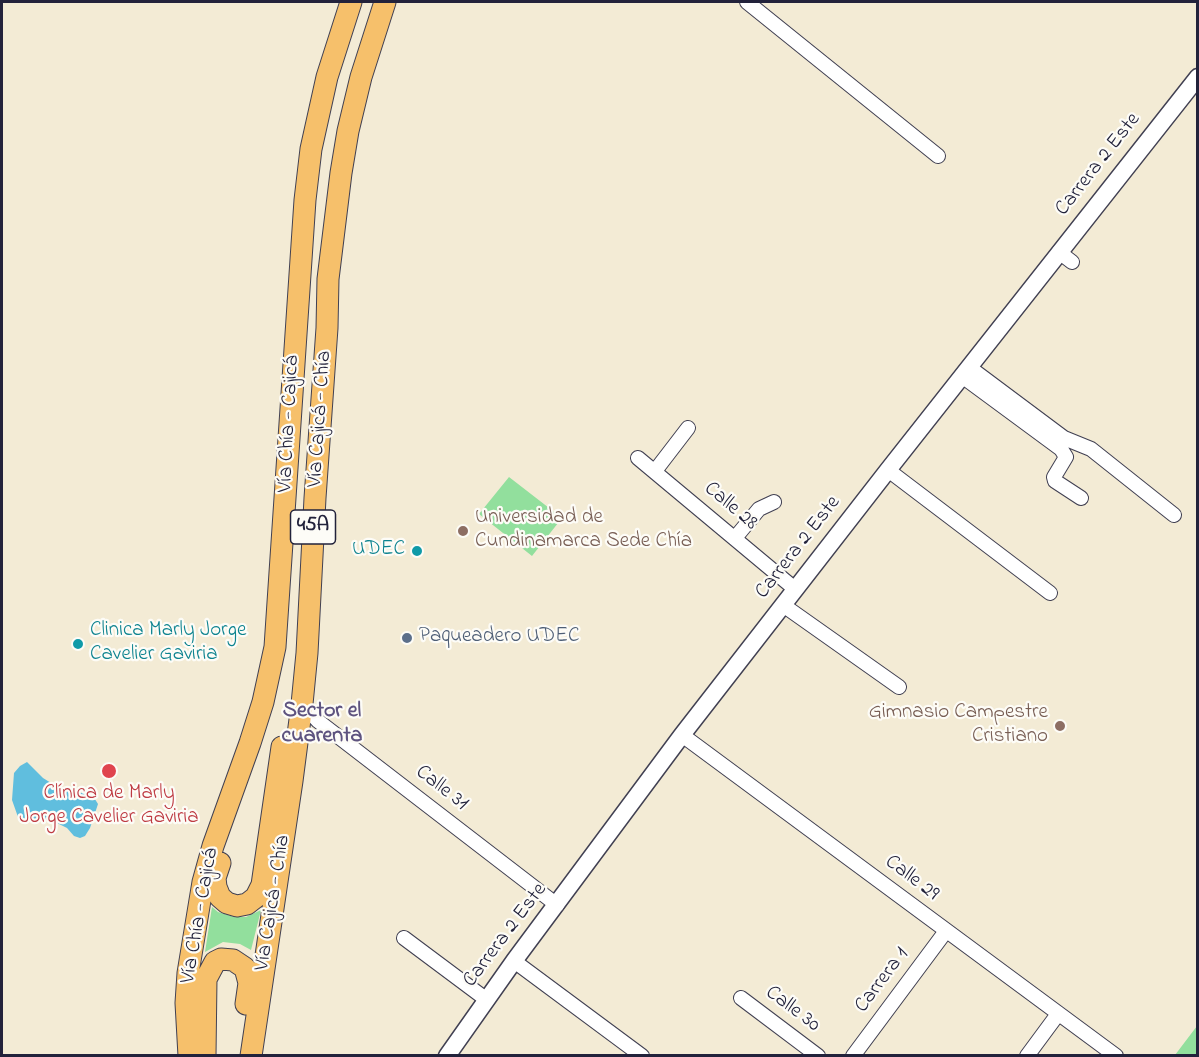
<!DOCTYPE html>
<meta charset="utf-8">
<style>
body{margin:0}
#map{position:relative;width:1199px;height:1057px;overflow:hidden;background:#f3ebd5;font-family:"Indie Flower",sans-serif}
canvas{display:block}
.frame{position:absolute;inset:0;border:3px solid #22223b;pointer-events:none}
</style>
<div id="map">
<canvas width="1199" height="1057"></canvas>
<div class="frame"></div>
</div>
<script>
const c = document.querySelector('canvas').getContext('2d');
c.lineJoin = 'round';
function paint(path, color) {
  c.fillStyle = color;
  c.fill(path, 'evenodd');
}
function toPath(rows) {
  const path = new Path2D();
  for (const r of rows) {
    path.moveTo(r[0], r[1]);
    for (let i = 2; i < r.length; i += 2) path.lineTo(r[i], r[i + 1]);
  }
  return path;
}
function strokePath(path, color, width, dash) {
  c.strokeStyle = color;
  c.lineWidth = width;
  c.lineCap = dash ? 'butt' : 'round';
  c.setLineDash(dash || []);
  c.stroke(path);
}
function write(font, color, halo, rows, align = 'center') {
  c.font = font + ' "Indie Flower",sans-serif';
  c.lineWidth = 4.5;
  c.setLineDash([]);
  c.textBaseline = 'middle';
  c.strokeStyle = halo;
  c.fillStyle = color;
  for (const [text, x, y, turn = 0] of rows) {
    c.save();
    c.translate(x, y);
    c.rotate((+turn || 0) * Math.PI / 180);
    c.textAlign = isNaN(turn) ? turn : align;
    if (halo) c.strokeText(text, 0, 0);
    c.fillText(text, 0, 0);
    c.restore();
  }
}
paint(toPath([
 [509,477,562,518,532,556,479,514],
 [212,907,218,912,234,917,246,917,261,910,251,950,240,944,223,942,205,952],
 [1197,1026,1197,1055,1175,1055]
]), '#92df9d');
paint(toPath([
 [27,762,43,778,56,786,93,796,98,804,90,828,85,836,80,838,74,836,67,828,55,822,44,819,35,821,18,817,12,800,14,773,20,766]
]), '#60bede');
const minor = toPath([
 [747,2,938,156],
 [1059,252,1072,262],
 [969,367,1064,438,1091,449,1174,515],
 [962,376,1061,449,1066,457,1054,477,1055,481,1081,498],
 [638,458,795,589],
 [888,470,1050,593],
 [655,471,688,428],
 [735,538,759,509,774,502],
 [783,605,899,687],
 [302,704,318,721,557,905],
 [682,735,1116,1056],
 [404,938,487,1000],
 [514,961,642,1056],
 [741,998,818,1056],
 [853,1056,946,931],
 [1027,1056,1058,1014]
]);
const tertiary = toPath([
 [447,1056,514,961,682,735,888,470,1198,77]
]);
const trunk = toPath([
 [220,863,215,878,216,887,220,897,227,903,237,906,247,904,256,897,262,885,282,747],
 [189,1056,186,1003,188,973,203,882,213,846,250,743,263,702,275,647,305,200,311,149,327,77,351,2],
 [205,1056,206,979,215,962,221,959,233,960,245,968,249,983,246,1004],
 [251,1056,292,781,302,704,307,653,315,498,327,328,328,279,341,173,348,131,361,77,385,2]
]);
strokePath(minor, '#414052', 16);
strokePath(tertiary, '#414052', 19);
strokePath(trunk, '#414052', 23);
strokePath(minor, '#fff', 14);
strokePath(tertiary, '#fff', 16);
strokePath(trunk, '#f6c06b', 21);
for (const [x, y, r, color] of [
 [463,531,6,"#8d6e63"],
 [417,551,6,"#0f9aa8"],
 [407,638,6,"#5c6f8a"],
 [78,644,6,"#0f9aa8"],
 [1060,726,6,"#8d6e63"],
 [109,771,8,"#e0444e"]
]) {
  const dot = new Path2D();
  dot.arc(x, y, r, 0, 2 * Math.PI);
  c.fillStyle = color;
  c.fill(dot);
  strokePath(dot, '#fdfcf7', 2);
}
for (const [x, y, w] of [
 [313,527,45]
]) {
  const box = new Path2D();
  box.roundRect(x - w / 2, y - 17, w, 34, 4.5);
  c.fillStyle = '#fdfcf7';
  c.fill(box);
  strokePath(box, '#22223b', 1.5);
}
write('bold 20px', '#22223b', null, [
 ["45A",313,527]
]);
write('21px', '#22223b', '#fdfcf7', [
 ["Carrera 2 Este",1099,165,-52],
 ["Vía Cajicá - Chía",321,419,-86],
 ["Vía Chía - Cajicá",290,424,-87],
 ["Calle 28",730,507,40],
 ["Carrera 2 Este",799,548,-52],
 ["Calle 31",441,789,38],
 ["Calle 29",911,879,37],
 ["Vía Cajicá - Chía",274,903,-81],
 ["Vía Chía - Cajicá",201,916,-80],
 ["Carrera 2 Este",506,936,-53],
 ["Carrera 1",883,981,-53],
 ["Calle 30",792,1010,37]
]);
write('21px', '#785e54', '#fdfcf7', [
 ["Universidad de",475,519],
 ["Cundinamarca Sede Chía",475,543],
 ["Gimnasio Campestre",1048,714,"right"],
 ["Cristiano",1048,738,"right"]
], 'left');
write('21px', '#0d838f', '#fdfcf7', [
 ["UDEC",405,551],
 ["Clinica Marly Jorge",90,632,"left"],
 ["Cavelier Gaviria",90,656,"left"]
], 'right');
write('21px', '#4e5e75', '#fdfcf7', [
 ["Paqueadero UDEC",419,638]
], 'left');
write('21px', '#be3a42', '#fdfcf7', [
 ["Clínica de Marly",109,795],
 ["Jorge Cavelier Gaviria",109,819]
]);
write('bold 22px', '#5e537f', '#fdfcf7', [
 ["Sector el",322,712],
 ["cuarenta",322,737]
]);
</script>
